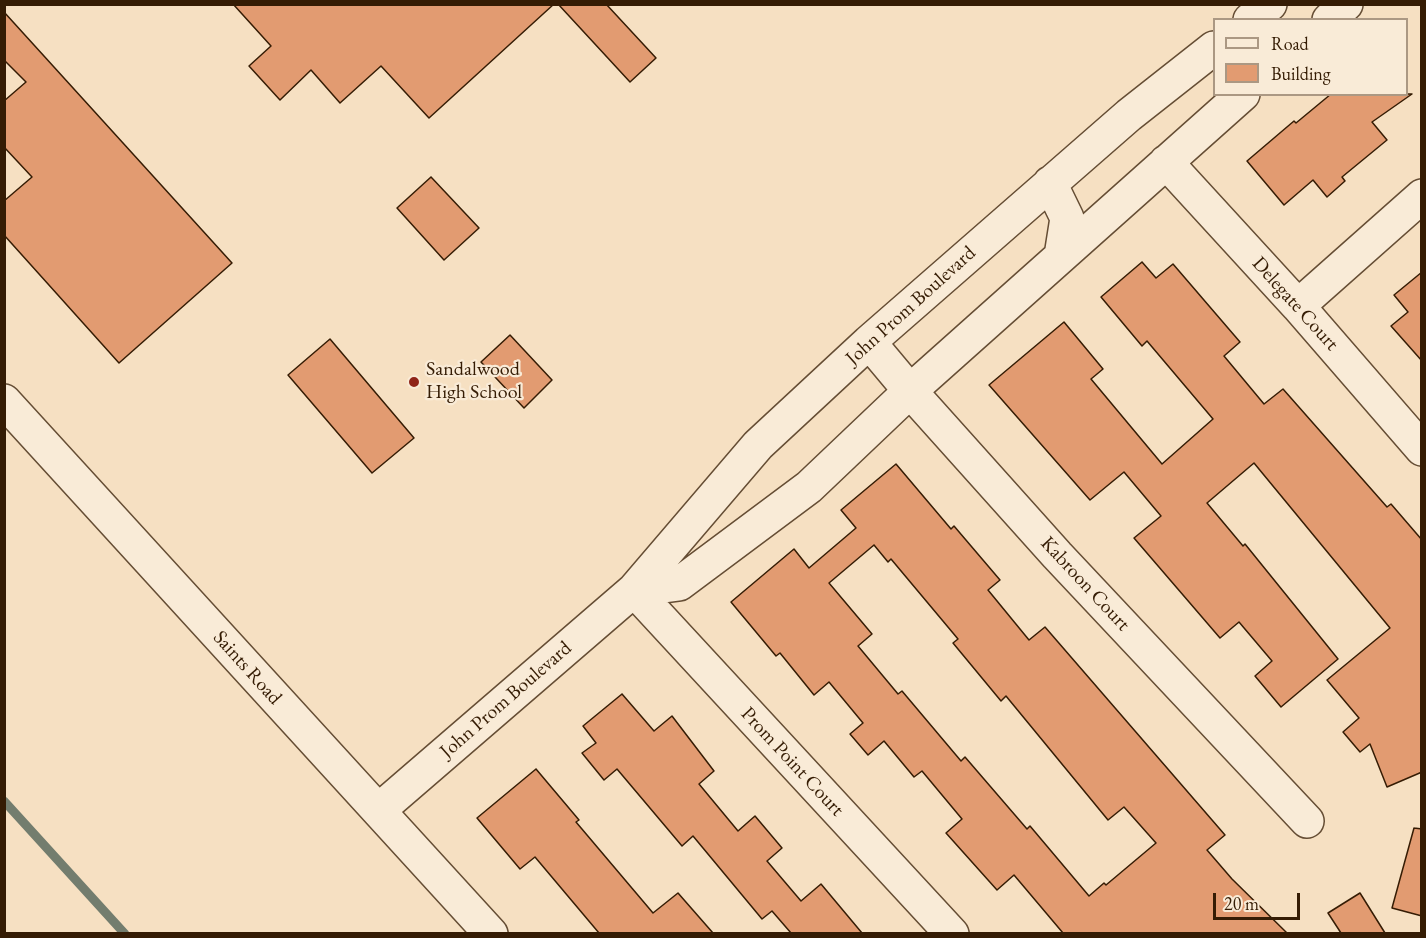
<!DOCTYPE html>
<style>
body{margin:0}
#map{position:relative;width:1426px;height:938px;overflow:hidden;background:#f6e0c2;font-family:"EB Garamond",serif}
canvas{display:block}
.frame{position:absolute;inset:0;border:6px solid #351c04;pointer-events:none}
.legend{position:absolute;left:1213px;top:18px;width:195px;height:78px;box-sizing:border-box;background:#f9ebd7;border:2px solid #ab9883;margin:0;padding:8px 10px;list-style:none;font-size:18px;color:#351c04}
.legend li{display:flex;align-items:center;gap:12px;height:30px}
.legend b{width:30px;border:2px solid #ab9883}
.scale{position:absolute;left:1213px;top:893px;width:87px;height:27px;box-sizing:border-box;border:3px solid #351c04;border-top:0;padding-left:8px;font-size:18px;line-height:21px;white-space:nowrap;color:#351c04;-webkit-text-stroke:4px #f9ebd7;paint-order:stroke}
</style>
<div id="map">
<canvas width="1426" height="938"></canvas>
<div class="frame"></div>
<ul class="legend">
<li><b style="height:8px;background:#f9ebd7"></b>Road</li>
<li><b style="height:16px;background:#e29b71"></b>Building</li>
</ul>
<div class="scale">20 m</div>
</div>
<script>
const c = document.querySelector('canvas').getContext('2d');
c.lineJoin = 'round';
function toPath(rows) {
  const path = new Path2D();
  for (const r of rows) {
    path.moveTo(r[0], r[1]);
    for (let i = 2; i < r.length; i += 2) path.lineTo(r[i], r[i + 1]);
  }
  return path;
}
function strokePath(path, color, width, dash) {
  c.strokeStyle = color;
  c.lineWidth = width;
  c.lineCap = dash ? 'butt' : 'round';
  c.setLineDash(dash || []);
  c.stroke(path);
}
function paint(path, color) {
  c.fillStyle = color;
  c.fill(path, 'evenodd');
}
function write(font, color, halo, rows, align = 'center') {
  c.font = font + ' "EB Garamond",serif';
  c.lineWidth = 4.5;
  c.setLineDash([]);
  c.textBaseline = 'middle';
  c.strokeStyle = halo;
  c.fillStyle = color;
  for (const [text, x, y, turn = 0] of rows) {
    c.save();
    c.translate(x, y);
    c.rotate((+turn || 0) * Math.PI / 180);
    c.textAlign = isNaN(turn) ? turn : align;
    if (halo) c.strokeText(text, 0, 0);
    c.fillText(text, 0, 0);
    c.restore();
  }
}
strokePath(toPath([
 [4,801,125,934]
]), '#737d6e', 9);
const building = toPath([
 [233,4,554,4,429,118,381,66,340,103,311,70,280,100,249,66,271,46,233,4],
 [558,4,606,4,656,58,630,82,558,4],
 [4,12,232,263,119,363,4,235,4,201,32,177,4,147,4,101,26,82,4,60,4,12],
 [1331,94,1412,94,1372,122,1387,140,1342,177,1345,181,1327,197,1313,180,1284,205,1247,161,1294,121,1296,123,1331,94],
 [431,177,479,228,444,260,397,208,431,177],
 [1142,262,1156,278,1173,264,1240,342,1224,356,1264,404,1283,389,1387,507,1391,504,1422,540,1422,772,1387,787,1370,744,1360,752,1343,732,1359,718,1327,680,1390,628,1254,463,1207,503,1243,546,1245,544,1338,659,1281,707,1255,676,1272,661,1239,622,1220,638,1134,538,1161,516,1124,472,1090,500,989,385,1064,322,1103,369,1091,379,1162,464,1213,419,1147,341,1142,346,1101,297,1142,262],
 [1422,272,1422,361,1391,326,1408,312,1394,295,1422,272],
 [510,335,552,380,524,408,481,362,510,335],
 [330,339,414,438,372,473,288,375,330,339],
 [896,464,951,529,954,526,1000,580,988,590,1029,640,1045,627,1225,835,1207,850,1232,879,1287,933,1063,933,1014,875,997,890,946,833,962,819,922,771,914,777,884,741,868,755,850,734,863,723,829,682,814,695,780,653,776,656,731,602,794,549,809,568,856,528,841,510,896,464],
 [874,545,888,562,891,559,958,639,953,643,1001,701,1006,696,1108,820,1124,807,1156,843,1106,885,1104,883,1089,896,1030,826,1027,829,965,757,961,761,902,691,898,694,858,646,872,634,829,583,874,545],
 [622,694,654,731,672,716,714,771,699,784,738,831,755,816,782,848,767,861,801,901,821,884,862,933,791,933,772,911,762,919,693,836,682,846,617,769,604,780,582,753,596,743,583,726,622,694],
 [536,769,579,820,576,822,653,913,678,893,713,933,599,933,535,857,520,869,477,818,536,769],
 [1414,828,1422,829,1422,916,1392,908,1414,828],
 [1360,893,1385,933,1341,933,1328,913,1360,893]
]);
paint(building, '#e29b71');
strokePath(building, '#351c04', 1.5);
const minor = toPath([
 [1250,20,1270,4],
 [1329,20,1346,4],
 [1166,162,1298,306,1422,449],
 [1050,183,1067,218,1061,256],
 [1298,306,1422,196],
 [869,342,910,391,1057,555,1307,821],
 [4,401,491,934],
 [634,590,679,584,809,487,910,391,1243,94],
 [634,590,952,934],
 [379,810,634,590,758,445,869,342,1129,115,1214,48]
]);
strokePath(minor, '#654d34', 36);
strokePath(minor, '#f9ebd7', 33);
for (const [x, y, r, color] of [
 [414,382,6,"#8f2418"]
]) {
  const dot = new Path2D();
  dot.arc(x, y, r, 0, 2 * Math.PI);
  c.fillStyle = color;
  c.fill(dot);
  strokePath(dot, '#f9ebd7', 2);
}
write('20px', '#351c04', '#f9ebd7', [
 ["Delegate Court",1295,304,48],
 ["John Prom Boulevard",911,306,-42],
 ["Kabroon Court",1085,584,47],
 ["Saints Road",247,668,48],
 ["John Prom Boulevard",506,700,-41],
 ["Prom Point Court",792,762,47]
]);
write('20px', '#351c04', '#f9ebd7', [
 ["Sandalwood",426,370],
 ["High School",426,393]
], 'left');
</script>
